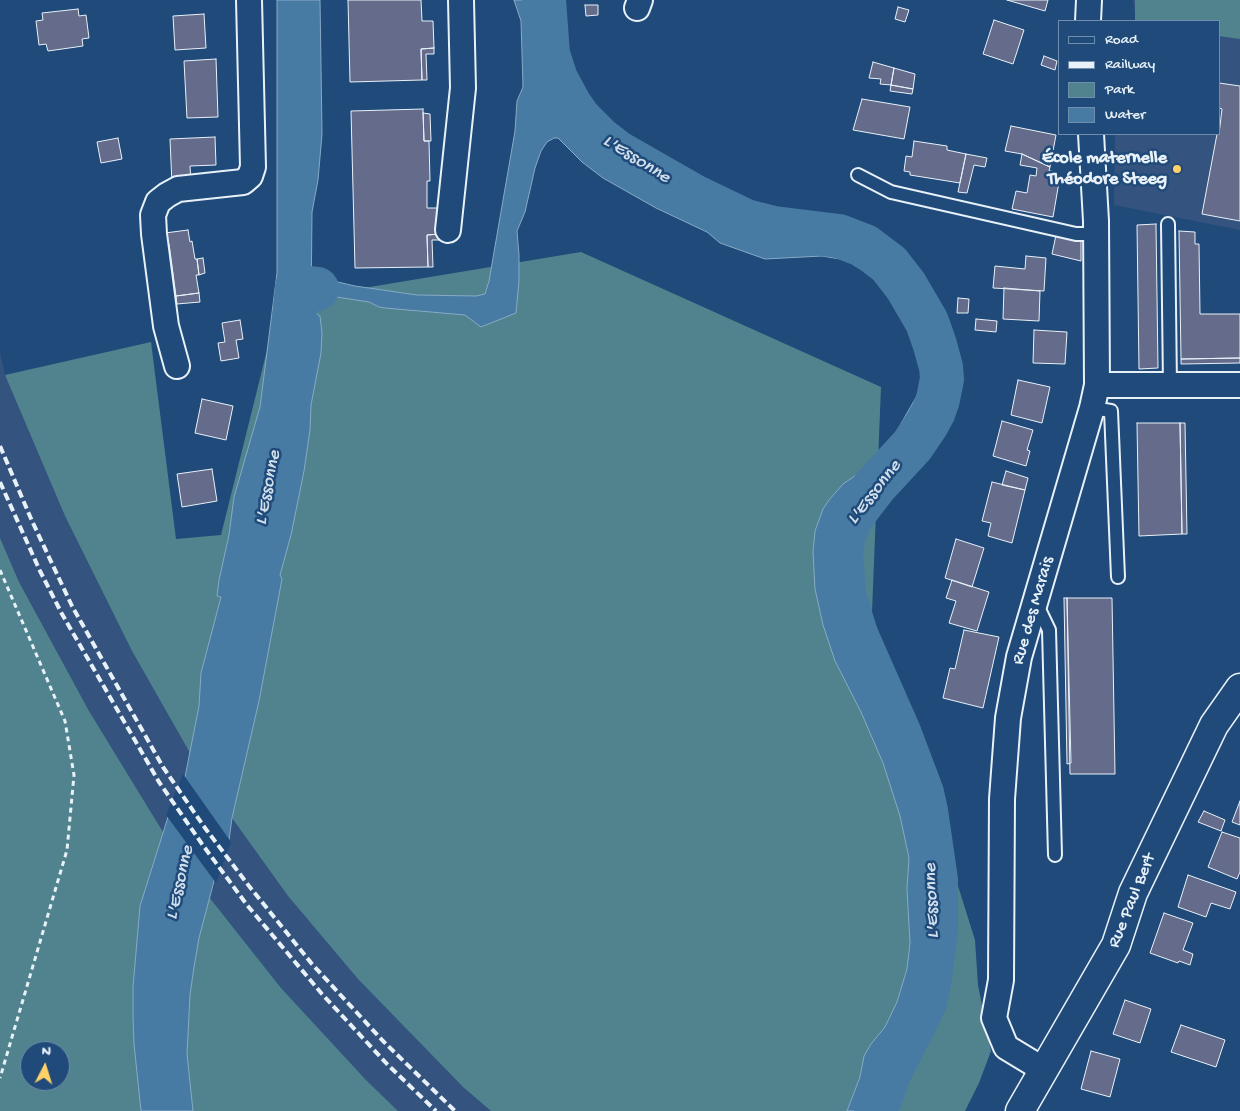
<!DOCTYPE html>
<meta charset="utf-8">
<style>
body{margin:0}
#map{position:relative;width:1240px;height:1111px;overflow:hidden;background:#1f4a7a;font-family:"Gochi Hand",sans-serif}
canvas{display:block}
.legend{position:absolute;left:1058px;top:20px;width:162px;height:115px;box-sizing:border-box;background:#1f4a7a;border:1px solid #6f8dac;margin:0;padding:6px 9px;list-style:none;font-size:15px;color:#e8f1f8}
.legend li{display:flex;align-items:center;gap:10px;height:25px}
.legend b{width:25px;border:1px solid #6f8dac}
.north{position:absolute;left:20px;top:1041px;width:50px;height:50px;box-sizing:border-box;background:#1f4a7a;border:1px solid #6f8dac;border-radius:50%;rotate:5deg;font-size:14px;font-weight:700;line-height:20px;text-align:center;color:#e8f1f8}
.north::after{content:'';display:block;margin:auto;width:18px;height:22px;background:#ffd166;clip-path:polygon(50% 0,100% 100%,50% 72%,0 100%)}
</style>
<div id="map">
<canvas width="1240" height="1111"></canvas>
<ul class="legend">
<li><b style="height:6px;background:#1f4a7a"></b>Road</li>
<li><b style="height:6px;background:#e8f1f8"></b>Railway</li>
<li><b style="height:14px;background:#51838e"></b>Park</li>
<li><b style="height:14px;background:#477ba4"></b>Water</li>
</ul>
<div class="north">N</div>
</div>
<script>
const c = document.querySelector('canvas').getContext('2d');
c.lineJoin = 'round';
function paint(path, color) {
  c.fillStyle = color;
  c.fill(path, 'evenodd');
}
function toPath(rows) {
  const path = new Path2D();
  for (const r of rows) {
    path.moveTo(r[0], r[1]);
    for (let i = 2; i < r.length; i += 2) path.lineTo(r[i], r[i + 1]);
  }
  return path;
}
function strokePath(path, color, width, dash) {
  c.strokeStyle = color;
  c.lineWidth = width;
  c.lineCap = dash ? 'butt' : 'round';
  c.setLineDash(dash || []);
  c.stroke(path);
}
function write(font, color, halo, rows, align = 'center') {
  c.font = font + ' "Gochi Hand",sans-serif';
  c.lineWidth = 5;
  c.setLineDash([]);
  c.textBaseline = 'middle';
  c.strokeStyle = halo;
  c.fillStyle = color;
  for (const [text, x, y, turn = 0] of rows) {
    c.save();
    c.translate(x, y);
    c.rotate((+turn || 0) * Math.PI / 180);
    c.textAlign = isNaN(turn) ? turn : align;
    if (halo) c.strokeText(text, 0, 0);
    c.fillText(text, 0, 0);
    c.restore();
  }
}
paint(toPath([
 [1133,0,1240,0,1240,230,1114,205,1115,134,1219,134,1219,21,1136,21],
 [0,352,5,375,65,516,132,651,190,753,185,777,163,832,89,711,19,582,0,538],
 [232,818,288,896,358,979,463,1087,491,1111,398,1111,366,1080,281,988,209,897,229,840]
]), '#34547f');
paint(toPath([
 [1135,0,1240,0,1240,39,1219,36,1219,21,1135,21],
 [581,252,881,387,872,612,975,940,978,985,991,1051,979,1083,965,1111,491,1111,463,1087,358,979,288,896,232,818,190,753,132,651,65,516,5,375,151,342,176,539,221,535,279,302],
 [0,538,19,582,89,711,163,832,209,897,281,988,366,1080,398,1111,0,1111],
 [30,1051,60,1051,60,1081,30,1081]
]), '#51838e');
const water = toPath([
 [277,0,320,0,322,134,318,180,312,212,311,309,320,316,322,333,321,353,311,405,310,430,304,471,291,535,280,575,282,579,259,701,232,818,229,840,214,881,199,938,194,967,190,995,187,1054,193,1111,141,1111,134,1044,133,1016,133,987,140,906,168,817,185,777,199,706,201,673,221,597,217,596,219,580,229,535,234,497,260,407,277,273,277,0],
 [514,0,544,0,548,54,556,79,570,105,580,119,599,138,617,152,694,196,746,221,774,228,839,236,865,246,889,264,906,286,927,322,935,345,941,367,942,379,938,399,934,411,927,424,912,446,875,486,852,516,844,534,841,555,844,594,855,632,899,732,922,793,926,811,936,880,936,930,929,984,917,1019,889,1073,876,1111,847,1111,860,1077,864,1056,871,1044,885,1027,897,1002,907,969,910,943,907,889,909,858,900,816,883,763,861,712,835,661,823,625,815,589,813,552,815,531,823,509,829,500,843,484,868,467,895,434,918,394,923,372,920,354,913,333,894,303,876,281,865,272,846,260,822,256,765,259,720,243,707,232,656,208,603,178,582,162,558,138,554,138,547,142,541,151,535,168,525,212,517,231,519,255,519,281,516,313,481,327,465,315,385,308,379,307,369,302,317,294,317,283,325,279,355,286,417,295,476,296,485,294,489,281,515,131,517,101,523,87,521,21,514,0]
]);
paint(water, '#477ba4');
strokePath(water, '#87aac6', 1);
paint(toPath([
 [183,774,231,842,216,883,166,815]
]), '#1f4a7a');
strokePath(toPath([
 [544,0,548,54,556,79,570,105,580,119,599,138,617,152,694,196,746,221,774,228,839,236,865,246,889,264,906,286,927,322,935,345,941,367,942,379,938,399,934,411,927,424,912,446,875,486,852,516,844,534,841,555,844,594,855,632,899,732,922,793,926,811,936,880,936,930,929,984,925,1002,917,1019,889,1073,876,1111],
 [293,331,297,287,317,289]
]), '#477ba4', 44);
const building = toPath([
 [348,0,421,0,422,21,433,21,434,48,421,49,422,80,350,82,348,0],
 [1007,0,1048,0,1045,11,1007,0],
 [585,5,598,5,598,15,586,16,585,5],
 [898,7,909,10,905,22,895,19,898,7],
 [78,9,79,16,86,15,89,38,82,39,83,46,48,51,46,44,39,45,36,21,43,20,42,13,78,9],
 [204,14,206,48,175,50,173,16,204,14],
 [994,20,1024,30,1013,64,983,54,994,20],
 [434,48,434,54,426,54,427,80,422,80,421,49,434,48],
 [1044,56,1057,61,1055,70,1041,65,1044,56],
 [216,59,218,117,187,118,184,61,216,59],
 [873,62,894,68,891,85,880,84,881,79,869,78,873,62],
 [894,68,915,74,913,89,891,85,894,68],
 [1219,83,1240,86,1240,221,1202,214,1217,134,1219,134,1222,109,1219,108,1219,83],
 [891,85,913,89,912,94,890,91,891,85],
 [862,99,910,107,904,139,853,130,862,99],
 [423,109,424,141,429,141,430,181,427,181,427,208,439,208,440,234,427,235,428,267,355,268,351,111,423,109],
 [423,113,430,114,431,141,424,141,423,113],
 [1011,126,1056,135,1050,167,1022,154,1005,151,1011,126],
 [215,137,216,165,190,166,191,183,172,184,170,139,215,137],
 [118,138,122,159,101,163,97,142,118,138],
 [914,141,947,146,947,150,966,154,960,183,910,175,910,172,904,171,906,156,912,157,914,141],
 [966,154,987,158,985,167,974,165,967,193,958,192,966,154],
 [1022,154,1050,167,1049,171,1058,172,1056,180,1059,182,1053,217,1012,209,1016,191,1027,193,1030,175,1036,176,1037,168,1020,165,1022,154],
 [1156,224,1158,368,1139,369,1137,225,1156,224],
 [188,230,190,242,192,241,195,259,197,259,199,275,196,275,199,293,176,296,169,244,166,245,165,233,188,230],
 [1179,231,1195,232,1195,244,1199,244,1200,314,1240,314,1240,358,1181,359,1179,231],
 [440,234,440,240,432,240,433,267,428,267,427,235,440,234],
 [1056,235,1081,241,1081,261,1052,254,1056,235],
 [1026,256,1046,258,1044,291,993,288,995,266,1025,269,1026,256],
 [203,258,205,273,199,275,197,259,203,258],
 [1004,288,1040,291,1039,321,1003,319,1004,288],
 [199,293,200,302,177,304,176,296,199,293],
 [958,298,969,299,968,313,957,313,958,298],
 [976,319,997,321,996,332,975,330,976,319],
 [240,320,243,339,236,340,239,358,221,361,218,343,225,342,222,323,240,320],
 [1034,330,1067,332,1065,364,1033,363,1034,330],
 [1240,358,1240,363,1181,364,1181,359,1240,358],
 [1018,380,1050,387,1042,423,1011,415,1018,380],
 [202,399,233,406,226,440,195,433,202,399],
 [1002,421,1033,430,1027,450,1030,451,1026,466,993,456,1002,421],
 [1137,423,1180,423,1182,534,1139,536,1137,423],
 [1180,423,1185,423,1187,534,1182,534,1180,423],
 [212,469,217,501,182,507,177,474,212,469],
 [1006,471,1028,478,1025,490,1002,485,1006,471],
 [992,482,1025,490,1012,543,988,536,991,523,982,521,992,482],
 [956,539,984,548,972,587,945,578,956,539],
 [952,580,989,592,977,631,949,623,956,601,946,598,952,580],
 [1064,598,1067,598,1071,763,1067,764,1064,598],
 [1067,598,1112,598,1115,774,1070,774,1067,598],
 [964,630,999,637,983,708,943,698,950,668,955,669,964,630],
 [1240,801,1240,825,1232,822,1240,801],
 [1204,811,1225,820,1221,831,1198,822,1204,811],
 [1222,832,1240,838,1240,872,1237,879,1208,867,1222,832],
 [1188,875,1236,892,1230,909,1211,903,1206,917,1178,907,1188,875],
 [1164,913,1193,923,1183,950,1193,954,1190,965,1179,961,1178,963,1150,953,1164,913],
 [1125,1000,1151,1009,1140,1043,1113,1034,1125,1000],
 [1181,1025,1225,1040,1216,1067,1171,1052,1181,1025],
 [1091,1051,1120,1059,1110,1097,1081,1089,1091,1051]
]);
paint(building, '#656c8b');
strokePath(building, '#e8f1f8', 1);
const lane = toPath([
 [858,175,891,192,1076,234,1096,234],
 [1168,224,1170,386],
 [1092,408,1111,411,1118,577],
 [1036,603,1049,630,1055,855]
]);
const street = toPath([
 [637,8,640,0],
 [1088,21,1089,0],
 [448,230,463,88,461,0],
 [177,366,166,326,154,234,153,215,158,202,167,195,178,189,243,182,250,176,253,167,249,0],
 [1097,385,1240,385],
 [1044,1070,1006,1047,994,1018,1001,980,1002,799,1008,718,1019,657,1092,408,1097,385,1096,221,1091,134]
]);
const secondary = toPath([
 [1020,1111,1116,945,1133,893,1214,725,1240,688]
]);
strokePath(lane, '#e8f1f8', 16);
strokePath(street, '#e8f1f8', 28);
strokePath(secondary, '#e8f1f8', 31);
strokePath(toPath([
 [0,570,65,721,74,775,67,850,0,1078]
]), '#e8f1f8', 3, [5, 4]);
strokePath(lane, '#1f4a7a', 12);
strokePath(street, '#1f4a7a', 24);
strokePath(secondary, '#1f4a7a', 28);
strokePath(toPath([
 [0,446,32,521,72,606,163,767,205,828,249,886,312,964,383,1041,455,1111],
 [0,482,40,571,62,614,159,782,202,844,247,905,322,994,387,1064,436,1111]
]), '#e8f1f8', 4, [8, 4]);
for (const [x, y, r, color] of [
 [1177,169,5,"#ffd166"]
]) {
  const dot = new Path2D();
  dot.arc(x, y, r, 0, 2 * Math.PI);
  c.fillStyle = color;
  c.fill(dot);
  strokePath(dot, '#1f4a7a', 2);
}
write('bold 18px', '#e8f1f8', '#1f4a7a', [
 ["École maternelle",1167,159],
 ["Théodore Steeg",1167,180]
], 'right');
write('18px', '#e8f1f8', '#1f4a7a', [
 ["Rue des Marais",1034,611,-74],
 ["Rue Paul Bert",1133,901,-68]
]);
write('italic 19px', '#d0dfeb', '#1f4a7a', [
 ["L'Essonne",636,160,32],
 ["L'Essonne",269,488,-79],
 ["L'Essonne",875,493,-52],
 ["L'Essonne",181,883,-77],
 ["L'Essonne",933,901,-92]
]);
</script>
